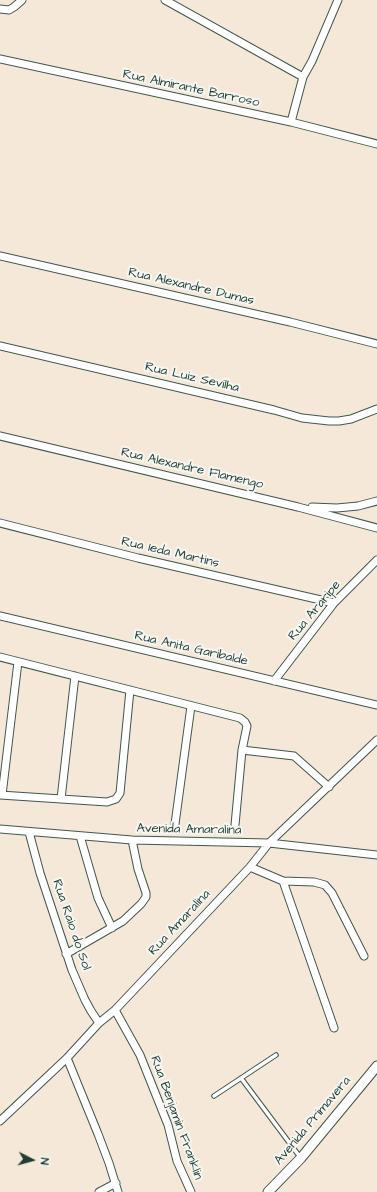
<!DOCTYPE html>
<style>
body{margin:0}
#map{position:relative;width:377px;height:1192px;overflow:hidden;background:#f5e8d8;font-family:"Architects Daughter",sans-serif}
canvas{display:block}
.north{position:absolute;left:12px;top:1140px;width:40px;height:40px;-webkit-text-stroke:3px #f6f6f2;paint-order:stroke;rotate:96deg;font-size:11px;font-weight:700;line-height:16px;text-align:center;color:#1f3d34}
.north::after{content:'';display:block;margin:auto;width:14px;height:18px;background:#1f3d34;clip-path:polygon(50% 0,100% 100%,50% 72%,0 100%)}
</style>
<div id="map">
<canvas width="377" height="1192"></canvas>
<div class="north">N</div>
</div>
<script>
const c = document.querySelector('canvas').getContext('2d');
c.lineJoin = 'round';
function toPath(rows) {
  const path = new Path2D();
  for (const r of rows) {
    path.moveTo(r[0], r[1]);
    for (let i = 2; i < r.length; i += 2) path.lineTo(r[i], r[i + 1]);
  }
  return path;
}
function strokePath(path, color, width, dash) {
  c.strokeStyle = color;
  c.lineWidth = width;
  c.lineCap = dash ? 'butt' : 'round';
  c.setLineDash(dash || []);
  c.stroke(path);
}
function write(font, color, halo, rows, align = 'center') {
  c.font = font + ' "Architects Daughter",sans-serif';
  c.lineWidth = 4;
  c.setLineDash([]);
  c.textBaseline = 'middle';
  c.strokeStyle = halo;
  c.fillStyle = color;
  for (const [text, x, y, turn = 0] of rows) {
    c.save();
    c.translate(x, y);
    c.rotate((+turn || 0) * Math.PI / 180);
    c.textAlign = isNaN(turn) ? turn : align;
    if (halo) c.strokeText(text, 0, 0);
    c.fillText(text, 0, 0);
    c.restore();
  }
}
const service = toPath([
 [241,1078,300,1157],
 [214,1096,276,1055]
]);
const minor = toPath([
 [165,0,303,77],
 [0,9,9,10,14,7,22,0],
 [0,59,291,122,377,144],
 [291,122,303,77,312,61,338,0],
 [0,256,290,322,377,344],
 [0,346,274,410,302,418,329,421,339,421,351,419,377,409],
 [0,436,298,507,377,528],
 [312,507,337,508,358,506,377,501],
 [0,523,138,558,334,603],
 [0,616,377,705],
 [0,657,240,718,245,722,247,726,242,750,235,825],
 [274,681,334,603,377,560],
 [242,750,294,756,329,787],
 [0,795,107,802,116,799,120,793,130,690],
 [2,795,18,662],
 [61,799,75,676],
 [175,824,191,706],
 [0,829,132,840,269,843,377,855],
 [29,832,40,873,72,970,85,1000,91,1011,99,1023],
 [80,836,98,898,112,928],
 [250,867,283,881,314,882,325,885,332,893,364,956],
 [283,881,334,1028],
 [66,954,123,921,141,904,146,897,146,893,138,869,132,840],
 [115,1010,140,1055,168,1125,177,1161,191,1192],
 [67,1058,98,1134,109,1163,118,1192],
 [0,1121,67,1058,99,1023,115,1010,250,867,269,843,377,740],
 [99,1192,116,1183]
]);
const tertiary = toPath([
 [268,1192,301,1158,377,1066]
]);
strokePath(service, '#3f574d', 5.5);
strokePath(minor, '#3f574d', 9);
strokePath(tertiary, '#3f574d', 11);
strokePath(service, '#fff', 3.5);
strokePath(minor, '#fff', 7);
strokePath(tertiary, '#fff', 9);
write('13px', '#1f3d34', '#f6f6f2', [
 ["Rua Almirante Barroso",191,89,12],
 ["Rua Alexandre Dumas",191,287,13],
 ["Rua Luiz Sevilha",192,378,13],
 ["Rua Alexandre Flamengo",192,469,13],
 ["Rua Ieda Martins",170,553,13],
 ["Rua Araripe",315,611,-50],
 ["Rua Anita Garibalde",191,649,13],
 ["Avenida Amaralina",189,830,1],
 ["Rua Amaralina",180,923,-47],
 ["Rua Raio do Sol",71,925,71],
 ["Rua Benjamin Franklin",176,1118,70],
 ["Avenida Primavera",313,1121,-50]
]);
</script>
